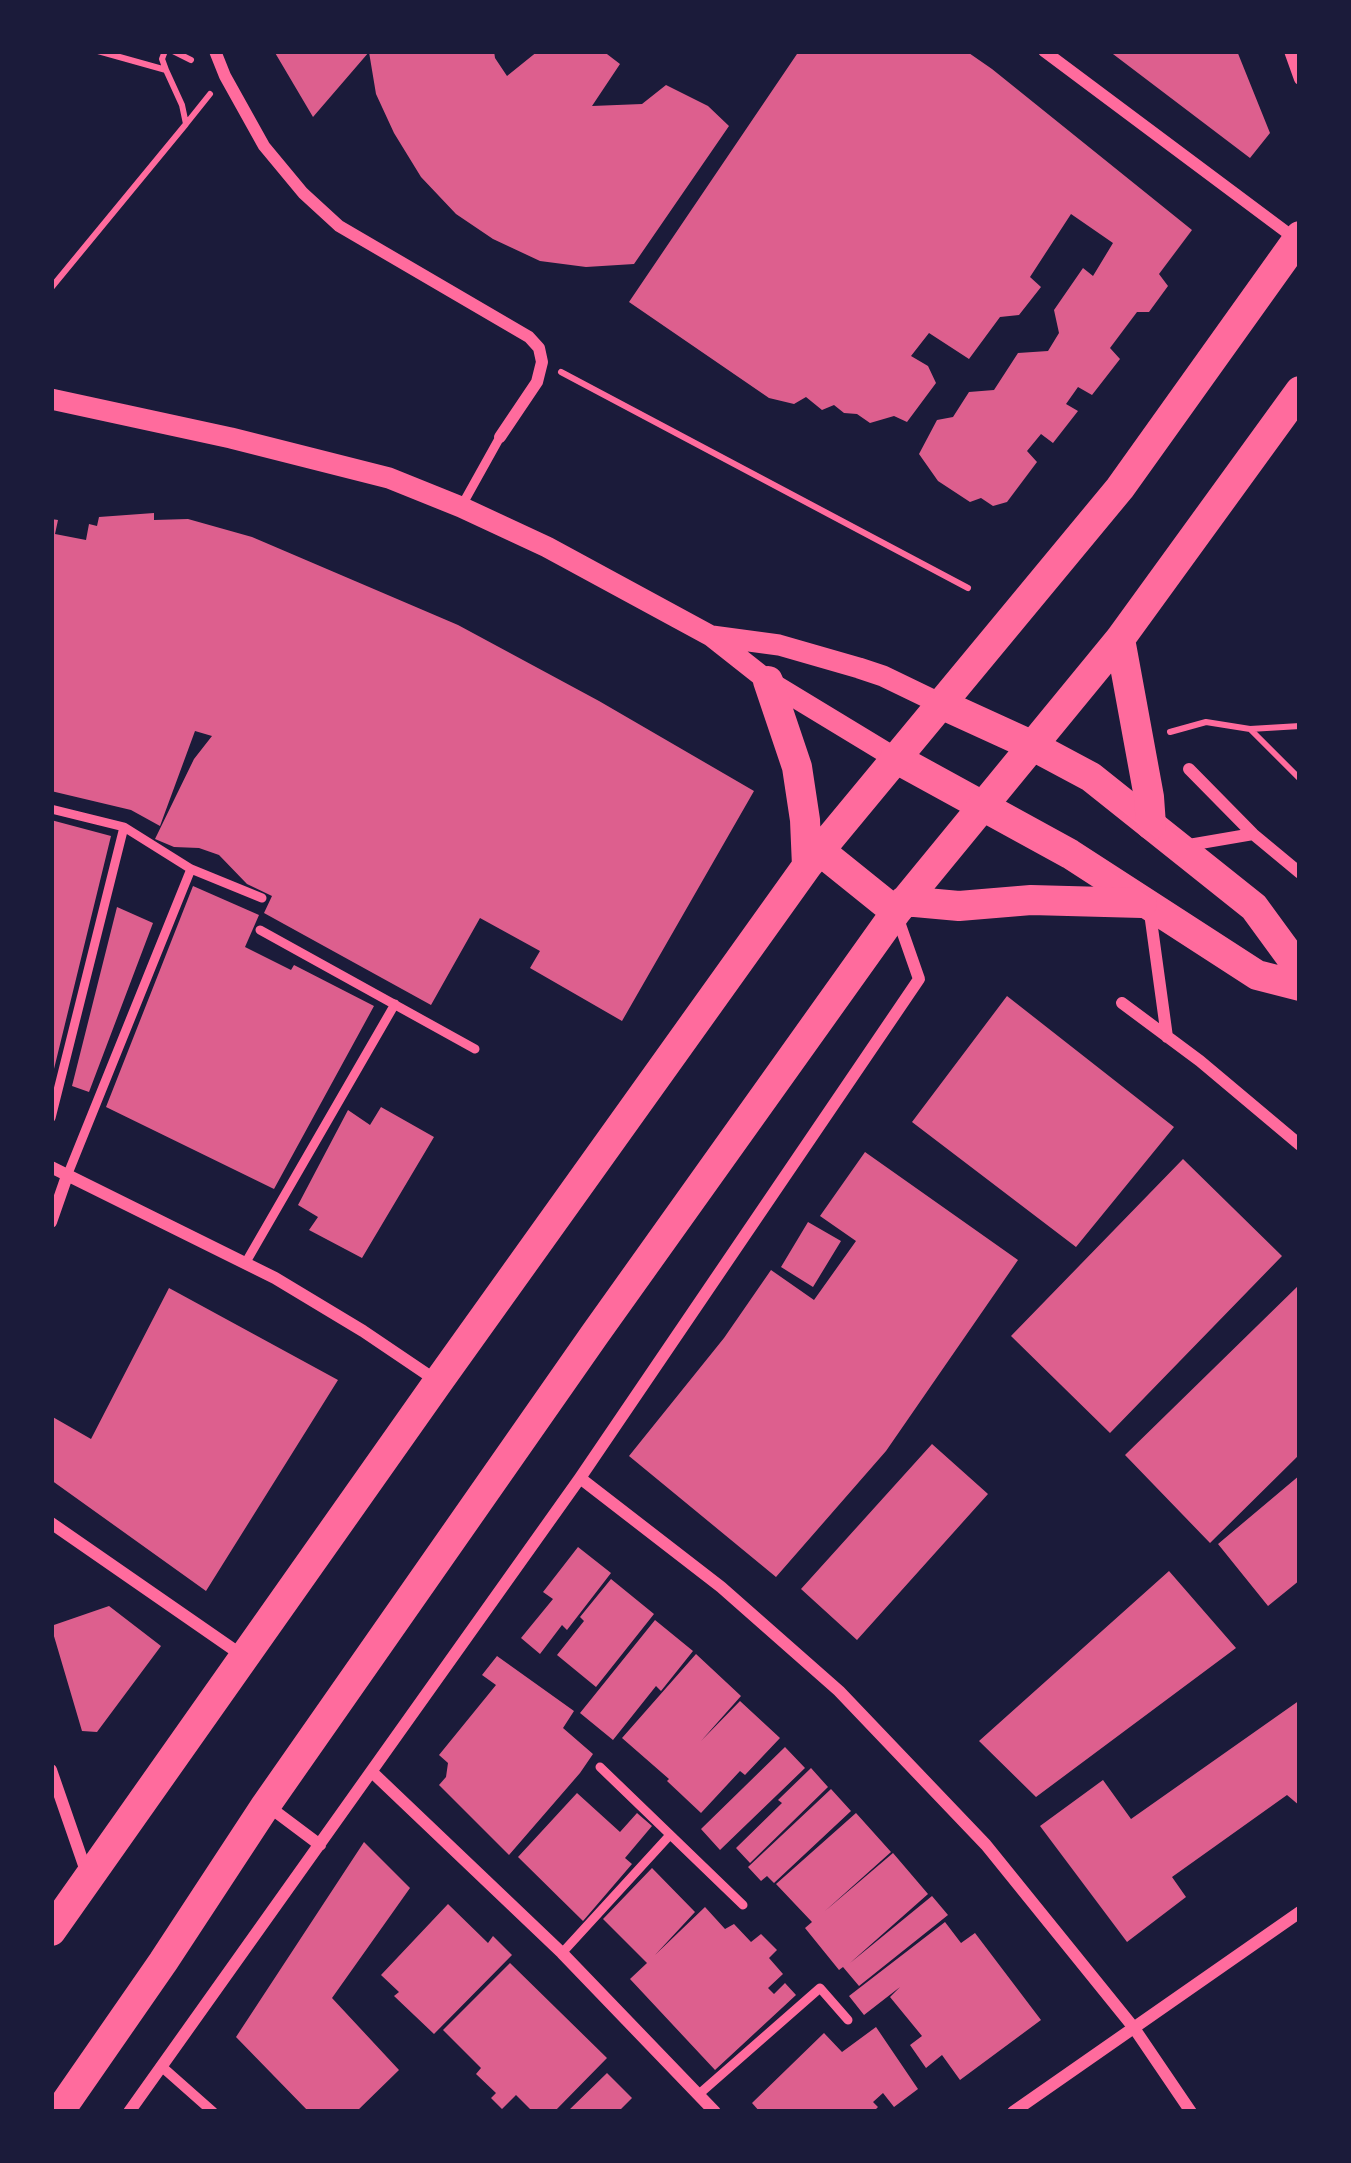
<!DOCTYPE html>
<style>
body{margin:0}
#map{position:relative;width:1351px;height:2163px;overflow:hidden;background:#1b1b3a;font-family:"Golos Text",sans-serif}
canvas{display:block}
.frame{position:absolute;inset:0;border:54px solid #1b1b3a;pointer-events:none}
</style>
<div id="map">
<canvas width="1351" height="2163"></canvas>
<div class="frame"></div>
</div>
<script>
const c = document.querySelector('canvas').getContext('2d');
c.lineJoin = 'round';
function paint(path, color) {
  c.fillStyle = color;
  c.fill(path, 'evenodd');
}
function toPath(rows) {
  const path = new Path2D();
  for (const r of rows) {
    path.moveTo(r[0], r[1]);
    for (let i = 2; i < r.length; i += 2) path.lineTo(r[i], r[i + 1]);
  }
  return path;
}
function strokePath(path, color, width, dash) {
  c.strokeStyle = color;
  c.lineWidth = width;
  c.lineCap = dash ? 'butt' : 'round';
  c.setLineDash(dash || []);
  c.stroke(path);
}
paint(toPath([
 [274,51,494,51,495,58,507,76,538,51,603,51,620,64,592,106,642,104,666,85,708,106,729,126,634,264,586,267,540,261,493,239,456,214,421,177,394,133,376,94,369,52,313,117],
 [799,51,966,51,992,69,1192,230,1159,274,1168,286,1149,312,1137,312,1110,348,1120,359,1092,395,1078,387,1066,404,1078,411,1053,443,1041,434,1027,451,1037,462,1007,502,993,506,981,498,970,502,938,481,919,454,937,420,953,417,969,392,994,390,1018,353,1048,351,1059,333,1054,310,1083,268,1093,276,1113,243,1071,214,1030,277,1041,287,1019,315,1000,317,969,359,929,333,911,356,928,366,936,383,907,422,894,416,870,423,857,414,844,413,834,405,822,410,806,397,794,404,769,398,629,302],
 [1109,51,1237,51,1270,133,1250,158],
 [154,513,154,520,188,519,252,537,458,625,599,701,754,791,622,1021,530,968,540,951,480,918,431,1005,264,913,272,896,247,884,219,855,199,848,174,847,155,839,194,759,212,736,195,731,160,826,131,810,51,791,51,519,58,520,55,534,86,540,89,524,97,526,99,517],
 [51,820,111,836,53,1073,51,1073],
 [193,886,259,915,245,947,291,970,294,965,374,1006,274,1189,106,1107],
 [117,907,153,923,89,1092,72,1086],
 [1007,996,1174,1127,1076,1247,912,1122],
 [381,1107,434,1137,362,1258,309,1230,318,1217,298,1205,348,1110,370,1125],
 [865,1152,1018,1260,886,1451,776,1577,629,1456,724,1338,771,1270,814,1300,856,1241,820,1216],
 [1183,1159,1282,1256,1110,1433,1011,1336],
 [808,1222,841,1241,813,1287,781,1267],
 [1300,1284,1300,1454,1210,1543,1125,1455],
 [169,1288,338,1380,206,1591,51,1480,51,1416,91,1439],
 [932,1444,988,1494,857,1640,801,1589],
 [1300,1475,1300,1580,1268,1606,1218,1544],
 [578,1547,611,1573,567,1630,562,1625,540,1654,521,1638,553,1599,543,1592],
 [1169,1571,1236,1648,1036,1797,979,1741],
 [611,1579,654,1614,596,1687,557,1655,584,1621,580,1617],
 [109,1606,161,1646,97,1732,82,1731,51,1626],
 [655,1620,693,1651,661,1691,656,1686,613,1740,580,1713],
 [696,1654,741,1696,701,1741,740,1701,780,1738,745,1775,740,1771,701,1813,667,1781,669,1779,622,1738],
 [497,1656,574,1711,563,1728,593,1754,580,1773,509,1855,439,1785,446,1777,448,1763,439,1755,496,1685,482,1675],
 [1300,1700,1300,1806,1287,1795,1172,1877,1186,1897,1127,1942,1040,1826,1103,1780,1131,1819],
 [785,1747,805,1768,720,1850,701,1829],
 [811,1768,828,1787,750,1863,736,1848,782,1803,778,1800],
 [831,1789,851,1811,774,1883,767,1876,761,1881,748,1867],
 [577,1793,620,1832,637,1813,652,1826,625,1858,632,1864,583,1921,518,1857],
 [856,1813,891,1852,825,1911,893,1853,928,1894,850,1963,932,1896,948,1915,859,1986,843,1967,839,1970,805,1928,812,1922,776,1884],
 [364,1842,410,1888,332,1998,399,2070,356,2112,309,2112,236,2037],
 [652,1868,695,1912,655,1955,705,1907,725,1929,734,1924,751,1942,761,1934,777,1950,769,1958,783,1974,768,1988,774,1994,785,1983,796,1995,715,2070,630,1979,647,1963,603,1919],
 [448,1904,488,1943,493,1936,512,1955,434,2034,394,1996,399,1992,381,1975],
 [945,1922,961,1943,975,1933,1041,2020,960,2080,942,2055,926,2068,910,2045,922,2036,890,1997,900,1987,864,2015,849,1996],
 [510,1963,607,2058,554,2112,533,2112,516,2095,502,2109,491,2098,496,2093,476,2074,481,2068,443,2030],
 [876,2027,918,2089,894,2107,883,2093,873,2102,878,2107,873,2112,760,2112,752,2103,824,2033,842,2052],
 [607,2073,632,2098,618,2112,567,2112]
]), '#dd5f8e');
strokePath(toPath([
 [165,51,162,59,166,70],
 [173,51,191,60],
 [186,124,210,94],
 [51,288,186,124,182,105,166,70,98,51],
 [561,372,968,588],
 [1250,729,1300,726],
 [1170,732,1206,722,1250,729,1300,779]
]), '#ff6b9d', 6);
strokePath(toPath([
 [461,507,500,437],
 [51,809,124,827,191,869,262,898],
 [260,930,475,1049],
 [51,1118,124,827],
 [67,1176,191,869],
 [246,1262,395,1004],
 [600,1767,743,1905],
 [562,1953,670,1835],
 [698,2095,820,1988,848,2020]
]), '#ff6b9d', 9);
strokePath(toPath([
 [161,2066,213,2112]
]), '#ff6b9d', 10);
strokePath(toPath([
 [215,51,225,76,264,146,303,193,339,226,529,337,539,348,542,362,537,382,500,437],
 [1044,51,1297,240],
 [1290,51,1300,79],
 [1189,769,1253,834,1300,873],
 [1183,846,1253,834],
 [1150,913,1167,1037],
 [1122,1003,1200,1061,1300,1145],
 [51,1167,275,1278,363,1331,437,1381],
 [51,1222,67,1176],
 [580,1478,721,1587,839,1691,986,1845,1134,2028,1191,2112],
 [51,1523,243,1656],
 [51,1770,86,1871],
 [372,1772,562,1953,715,2112],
 [268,1806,320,1845],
 [129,2112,580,1478,919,979,898,919],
 [1013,2112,1300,1912]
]), '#ff6b9d', 12);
strokePath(toPath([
 [51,399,231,438,389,478,461,507,547,547,711,636,768,681,895,758],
 [712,636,779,645,859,668,883,676,941,704]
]), '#ff6b9d', 21);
strokePath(toPath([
 [941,704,1033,746,1091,777,1254,907,1300,970],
 [895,758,1070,854,1257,975,1300,986]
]), '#ff6b9d', 30);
strokePath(toPath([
 [1120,639,1149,797,1151,825],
 [768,681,797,767,805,820,807,866],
 [819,850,896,912],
 [904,901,959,906,1031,900,1142,903],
 [51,1931,438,1382,807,866,1120,488,1300,236],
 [59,2112,163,1962,266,1805,595,1334,896,912,1120,639,1300,391]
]), '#ff6b9d', 30);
</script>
